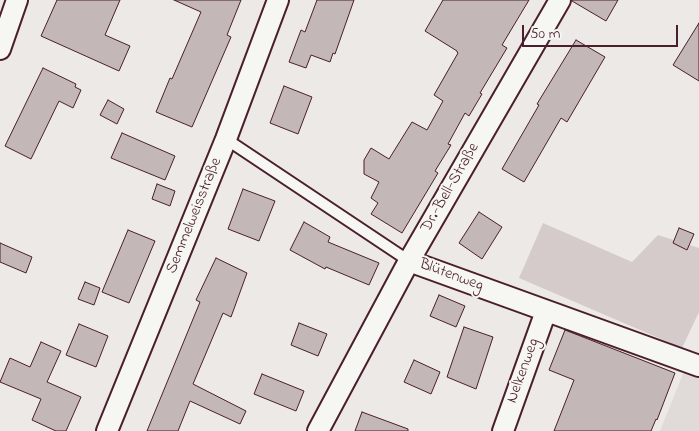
<!DOCTYPE html>
<meta charset="utf-8">
<style>
body{margin:0}
#map{position:relative;width:699px;height:431px;overflow:hidden;background:#ece9e6;font-family:"Indie Flower",sans-serif}
canvas{display:block}
.scale{position:absolute;left:522px;top:25px;width:156px;height:22px;box-sizing:border-box;border:2px solid #4a1f2b;border-top:0;padding-left:6px;font-size:15px;line-height:18px;white-space:nowrap;color:#4a1f2b;-webkit-text-stroke:4px #f6f6f2;paint-order:stroke}
</style>
<div id="map">
<canvas width="699" height="431"></canvas>
<div class="scale">50 m</div>
</div>
<script>
const c = document.querySelector('canvas').getContext('2d');
c.lineJoin = 'round';
function paint(path, color) {
  c.fillStyle = color;
  c.fill(path, 'evenodd');
}
function toPath(rows) {
  const path = new Path2D();
  for (const r of rows) {
    path.moveTo(r[0], r[1]);
    for (let i = 2; i < r.length; i += 2) path.lineTo(r[i], r[i + 1]);
  }
  return path;
}
function strokePath(path, color, width, dash) {
  c.strokeStyle = color;
  c.lineWidth = width;
  c.lineCap = dash ? 'butt' : 'round';
  c.setLineDash(dash || []);
  c.stroke(path);
}
function write(font, color, halo, rows, align = 'center') {
  c.font = font + ' "Indie Flower",sans-serif';
  c.lineWidth = 4;
  c.setLineDash([]);
  c.textBaseline = 'middle';
  c.strokeStyle = halo;
  c.fillStyle = color;
  for (const [text, x, y, turn = 0] of rows) {
    c.save();
    c.translate(x, y);
    c.rotate((+turn || 0) * Math.PI / 180);
    c.textAlign = isNaN(turn) ? turn : align;
    if (halo) c.strokeText(text, 0, 0);
    c.fillText(text, 0, 0);
    c.restore();
  }
}
paint(toPath([
 [685,369,699,373,699,431,660,431]
]), '#e0dad8');
paint(toPath([
 [543,223,632,262,658,235,699,248,699,312,682,348,519,278]
]), '#d4cbca');
const building = toPath([
 [57,0,120,0,105,35,130,46,119,71,41,36,57,0],
 [174,0,241,0,227,35,231,37,192,127,156,112,170,78,172,79,201,12,174,0],
 [317,0,354,0,335,54,333,53,330,62,311,55,306,68,289,62,301,30,305,32,317,0],
 [443,0,529,0,502,45,507,48,480,93,482,94,469,116,465,113,448,144,451,145,435,171,438,173,402,233,371,214,378,203,371,198,379,182,364,174,364,160,371,148,389,159,412,122,427,130,443,101,434,95,458,53,457,52,457,51,425,31,443,0],
 [572,0,618,0,606,21,572,1,572,0],
 [699,23,699,81,673,65,699,23],
 [576,40,605,57,567,122,561,118,524,182,502,169,539,105,537,104,576,40],
 [43,68,76,84,75,87,81,90,73,108,59,101,31,159,5,146,43,68],
 [284,86,312,97,298,134,270,123,284,86],
 [108,100,124,109,117,124,100,115,108,100],
 [122,133,175,156,165,180,111,158,122,133],
 [157,184,175,191,170,206,152,199,157,184],
 [243,189,275,201,259,241,228,229,243,189],
 [479,212,502,227,482,259,459,243,479,212],
 [304,222,330,237,328,242,379,263,369,285,326,267,325,269,290,250,304,222],
 [679,228,694,234,687,250,673,243,679,228],
 [128,230,155,241,129,303,102,292,128,230],
 [0,243,32,257,26,273,0,262,0,243],
 [216,258,247,273,231,317,223,313,193,384,246,411,240,424,190,401,178,431,147,431,200,302,196,300,216,258],
 [85,282,100,288,94,305,78,299,85,282],
 [439,295,465,306,456,327,430,316,439,295],
 [299,323,327,334,318,356,291,345,299,323],
 [79,324,108,336,96,367,66,355,79,324],
 [464,327,493,337,476,389,447,377,464,327],
 [565,330,675,373,657,420,656,419,651,431,554,431,574,380,549,370,565,330],
 [41,342,61,351,47,382,81,397,66,431,56,431,32,420,41,399,0,382,10,358,30,367,41,342],
 [414,360,440,372,431,394,404,382,414,360],
 [262,374,304,391,296,411,254,394,262,374],
 [362,412,408,429,408,431,355,431,362,412]
]);
paint(building, '#c4b7b7');
strokePath(building, '#4a1f2b', 1);
const service = toPath([
 [226,139,409,261]
]);
const minor = toPath([
 [0,49,17,0],
 [409,261,699,366],
 [107,431,226,139,278,0],
 [318,431,409,261,560,0],
 [503,431,546,311]
]);
strokePath(service, '#4a1f2b', 14);
strokePath(minor, '#4a1f2b', 24);
strokePath(service, '#f6f6f2', 10);
strokePath(minor, '#f6f6f2', 20);
write('16px', '#4a1f2b', '#f6f6f2', [
 ["Dr.-Bell-Straße",451,188,-60],
 ["Semmelweisstraße",195,216,-68],
 ["Blütenweg",451,276,20],
 ["Nelkenweg",524,371,-70]
]);
</script>
